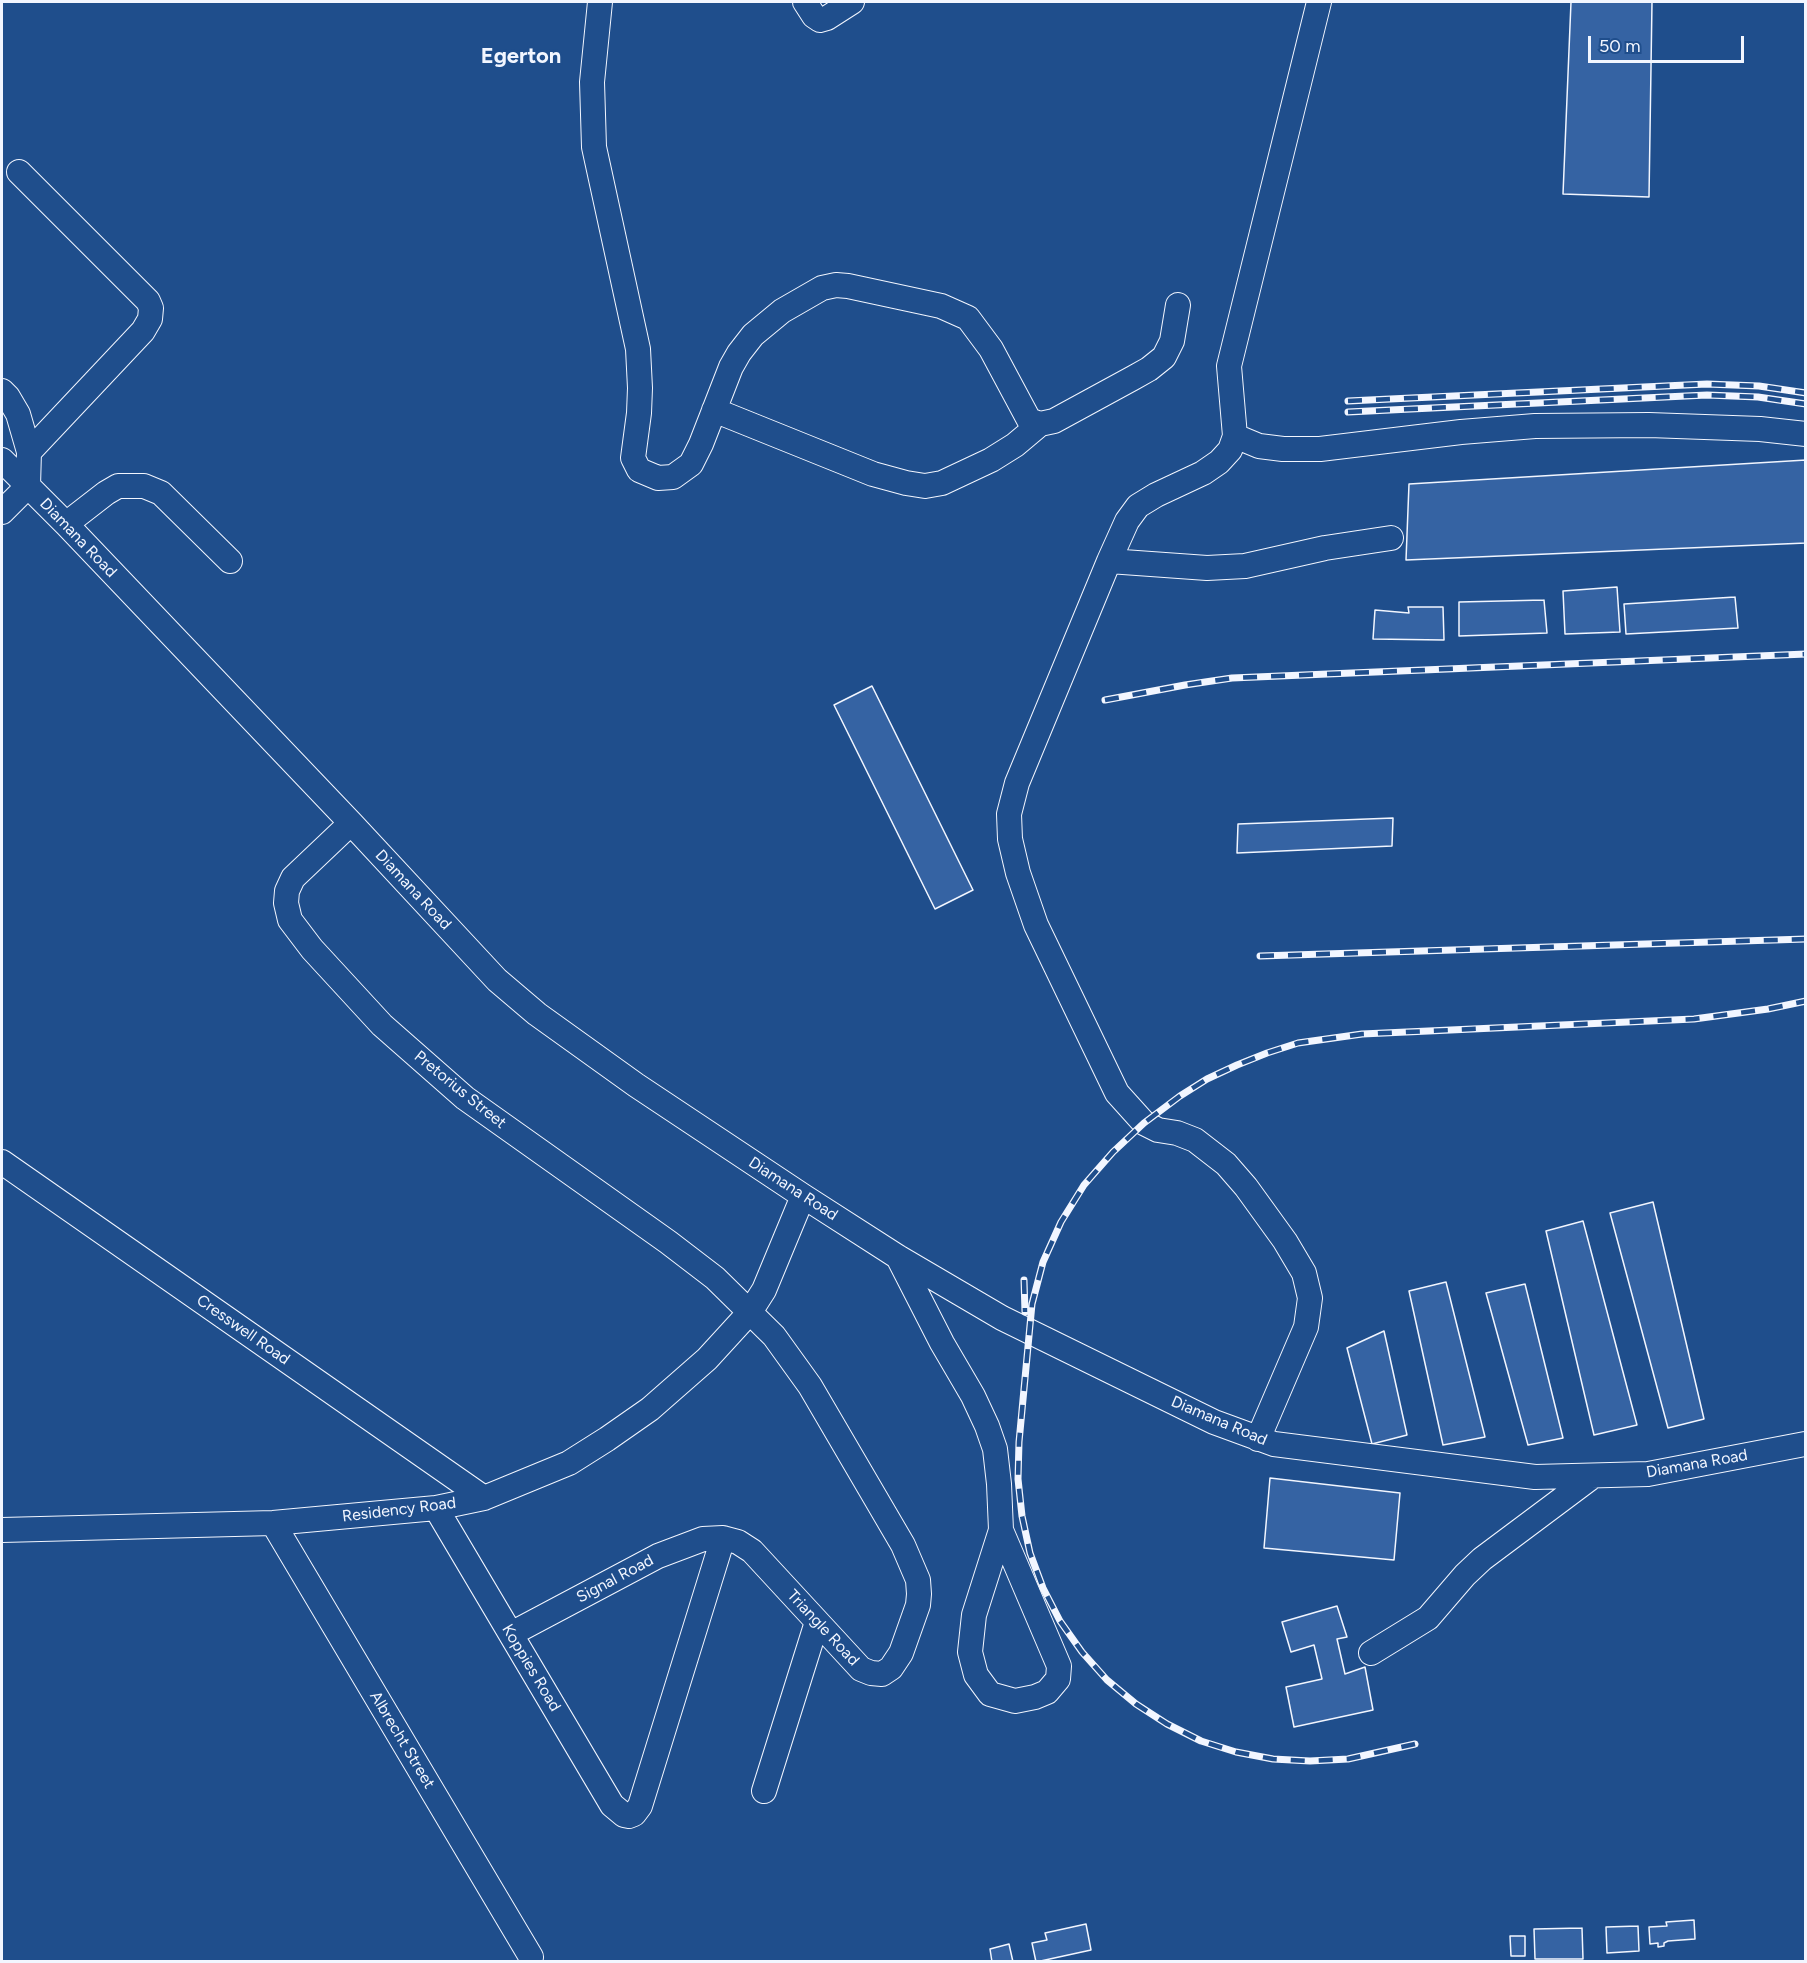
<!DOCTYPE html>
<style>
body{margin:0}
#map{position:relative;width:1807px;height:1963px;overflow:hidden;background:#1f4e8c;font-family:Figtree,sans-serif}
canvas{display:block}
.frame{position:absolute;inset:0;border:3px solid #f2f6ff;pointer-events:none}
.scale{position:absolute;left:1588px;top:36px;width:156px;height:27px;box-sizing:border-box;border:3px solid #f2f6ff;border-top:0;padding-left:8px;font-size:18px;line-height:21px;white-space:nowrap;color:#f2f6ff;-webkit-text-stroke:4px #1f4e8c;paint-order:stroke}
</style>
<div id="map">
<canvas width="1807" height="1963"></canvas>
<div class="frame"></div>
<div class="scale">50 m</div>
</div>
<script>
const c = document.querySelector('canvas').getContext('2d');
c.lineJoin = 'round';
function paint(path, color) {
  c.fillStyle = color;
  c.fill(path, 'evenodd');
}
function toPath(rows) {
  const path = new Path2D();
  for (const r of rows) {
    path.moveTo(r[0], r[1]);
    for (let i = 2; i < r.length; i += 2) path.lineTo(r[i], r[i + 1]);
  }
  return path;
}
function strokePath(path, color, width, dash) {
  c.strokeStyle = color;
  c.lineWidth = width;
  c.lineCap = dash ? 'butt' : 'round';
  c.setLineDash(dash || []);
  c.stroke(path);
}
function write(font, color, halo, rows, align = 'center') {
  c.font = font + ' Figtree,sans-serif';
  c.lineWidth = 4.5;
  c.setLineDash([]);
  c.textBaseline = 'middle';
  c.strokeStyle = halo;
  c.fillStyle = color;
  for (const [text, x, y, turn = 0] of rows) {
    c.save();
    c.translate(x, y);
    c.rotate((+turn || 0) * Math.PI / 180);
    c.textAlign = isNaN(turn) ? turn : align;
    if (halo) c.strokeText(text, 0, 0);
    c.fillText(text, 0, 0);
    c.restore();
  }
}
const building = toPath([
 [1571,2,1652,2,1649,197,1563,194,1571,2],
 [1806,460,1806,543,1406,560,1409,484,1806,460],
 [1617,587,1620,632,1565,634,1563,591,1617,587],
 [1735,597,1738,628,1626,634,1624,604,1735,597],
 [1544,600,1547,633,1459,636,1459,602,1544,600],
 [1408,607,1443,607,1444,640,1373,639,1375,610,1409,613,1408,607],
 [872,686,973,890,935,909,834,705,872,686],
 [1393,818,1392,846,1237,853,1238,824,1393,818],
 [1653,1202,1704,1419,1668,1428,1610,1213,1653,1202],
 [1583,1221,1637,1425,1594,1435,1546,1231,1583,1221],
 [1446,1282,1485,1437,1443,1445,1409,1291,1446,1282],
 [1525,1284,1563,1438,1528,1445,1486,1293,1525,1284],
 [1384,1331,1407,1435,1372,1444,1347,1348,1384,1331],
 [1270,1478,1400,1493,1394,1560,1264,1548,1270,1478],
 [1337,1606,1347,1637,1337,1639,1345,1674,1365,1667,1373,1710,1294,1727,1286,1687,1322,1679,1314,1645,1291,1652,1282,1622,1337,1606],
 [1694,1920,1695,1939,1668,1941,1664,1943,1664,1946,1658,1947,1658,1943,1650,1944,1649,1927,1667,1926,1666,1922,1694,1920],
 [1086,1924,1091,1950,1036,1962,1032,1943,1047,1940,1045,1933,1086,1924],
 [1638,1926,1639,1951,1607,1953,1606,1927,1638,1926],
 [1582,1928,1583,1959,1535,1959,1534,1929,1582,1928],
 [1510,1936,1525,1936,1525,1956,1511,1956,1510,1936],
 [1009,1944,1013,1962,992,1962,990,1949,1009,1944]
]);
paint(building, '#3563a3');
strokePath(building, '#f2f6ff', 1.5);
const minor = toPath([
 [600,2,592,82,594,147,638,349,640,388,639,413,633,458,639,470,658,478,673,477,691,464,701,444,731,367,739,353,753,335,782,311,822,288,836,285,848,286,941,306,968,318,991,349,1029,420,1040,424,1054,421,1133,378,1149,369,1164,357,1172,341,1178,305],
 [805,2,814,16,820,20,827,18,852,2],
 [19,172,148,301,151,308,150,319,143,331,29,452],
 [2,391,8,397,18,414,29,452,28,486,2,512],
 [714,410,873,474,906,483,925,486,942,483,991,460,1015,445,1040,424],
 [1235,436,1259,446,1283,449,1320,449,1461,432,1535,426,1649,425,1760,429,1806,434],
 [2,460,66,524,351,823,497,980,537,1014,636,1085,803,1196,898,1257,1002,1318,1214,1422,1274,1444,1535,1477,1648,1474,1805,1444],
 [66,524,106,493,118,486,144,486,161,493,230,561],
 [1109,561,1207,568,1245,566,1325,548,1391,538],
 [351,823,293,878,287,891,286,903,290,920,312,949,382,1025,465,1098,668,1242,715,1278,774,1336,810,1386,903,1545,918,1580,919,1594,918,1605,901,1653,891,1668,882,1674,871,1673,861,1669,752,1551,738,1542,723,1538,640,1806,634,1814,629,1816,624,1815,612,1805,436,1508],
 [2,1162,484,1498],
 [898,1257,942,1343,973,1396,987,1426,995,1449,999,1484,1001,1530,1059,1666,1058,1679,1047,1692,1035,1697,1015,1701,990,1694,976,1675,970,1652,974,1615,1001,1530],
 [1258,1439,1306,1327,1310,1298,1304,1273,1285,1241,1246,1187,1226,1164,1195,1140,1177,1133,1158,1130,1144,1123,1117,1093,1036,925,1018,873,1010,839,1009,814,1017,783,1109,561,1127,521,1138,506,1156,495,1203,473,1219,462,1230,450,1235,436,1229,366,1319,2],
 [273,1523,531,1957],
 [2,1530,273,1523,436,1508,484,1498,569,1463,607,1439,650,1409,707,1359,750,1312,764,1290,803,1196],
 [511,1634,658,1556,703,1539,723,1538],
 [1371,1653,1428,1618,1465,1575,1482,1559,1593,1476],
 [764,1791,817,1622]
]);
strokePath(minor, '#f2f6ff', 26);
strokePath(minor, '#1f4e8c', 24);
const rail = toPath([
 [1348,401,1707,384,1759,386,1806,393],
 [1348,412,1707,395,1758,397,1806,404],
 [1105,700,1185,685,1232,678,1806,654],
 [1260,956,1806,939],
 [1024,1280,1025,1312],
 [1415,1744,1348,1759,1310,1761,1273,1759,1236,1752,1201,1741,1167,1724,1136,1704,1107,1680,1082,1652,1060,1621,1043,1588,1030,1553,1022,1516,1018,1479,1019,1442,1032,1304,1043,1262,1061,1222,1084,1185,1113,1152,1144,1123,1180,1096,1207,1079,1237,1065,1267,1053,1298,1043,1362,1034,1694,1019,1768,1009,1806,1001]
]);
strokePath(rail, '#f2f6ff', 7);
strokePath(rail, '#1f4e8c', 4.5, [14]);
write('16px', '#f2f6ff', '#1f4e8c', [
 ["Diamana Road",78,538,46],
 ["Diamana Road",413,890,47],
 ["Pretorius Street",460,1090,39],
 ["Diamana Road",793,1189,33],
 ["Cresswell Road",243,1330,35],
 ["Diamana Road",1219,1421,23],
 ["Diamana Road",1697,1464,-10],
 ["Residency Road",399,1510,-7],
 ["Signal Road",615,1579,-28],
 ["Triangle Road",823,1628,47],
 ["Koppies Road",531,1668,59],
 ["Albrecht Street",402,1740,59]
]);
write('bold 22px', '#f2f6ff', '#1f4e8c', [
 ["Egerton",521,57]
]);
</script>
